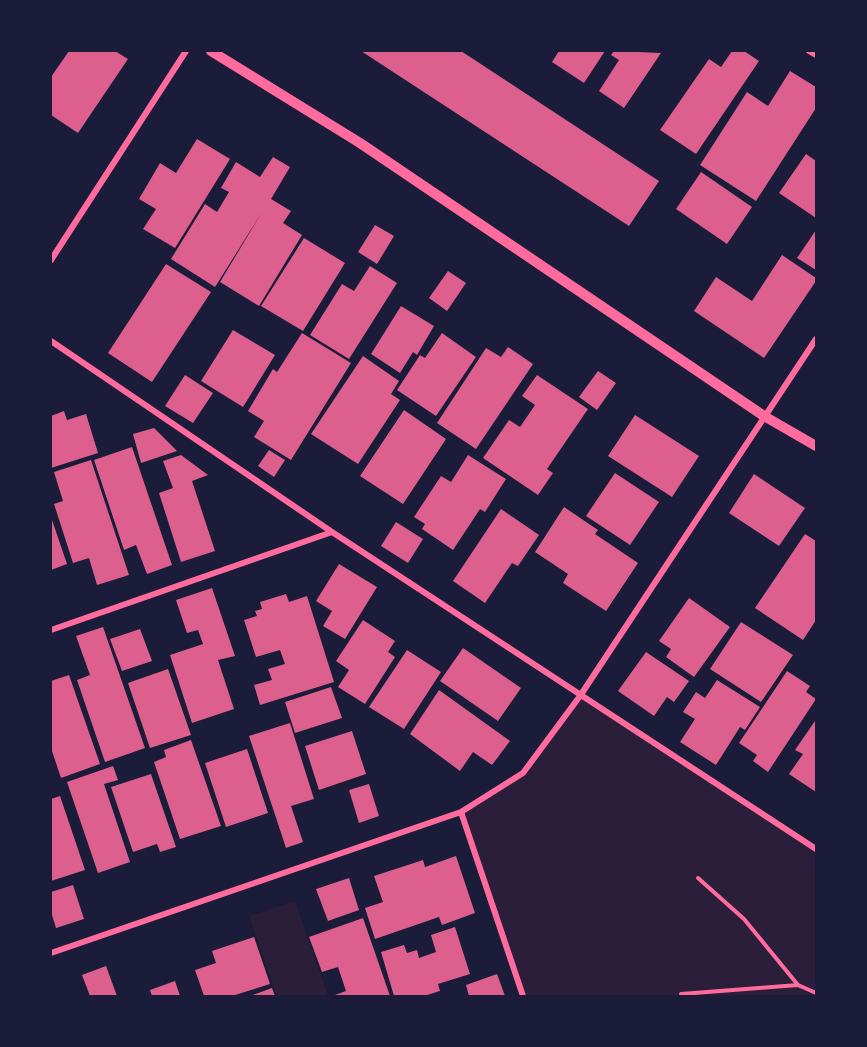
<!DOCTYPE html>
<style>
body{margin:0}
#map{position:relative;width:867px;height:1047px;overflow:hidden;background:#1b1b3a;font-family:"Nunito Sans",sans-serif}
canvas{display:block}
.frame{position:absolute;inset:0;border:52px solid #1b1b3a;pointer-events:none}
</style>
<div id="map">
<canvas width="867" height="1047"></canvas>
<div class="frame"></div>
</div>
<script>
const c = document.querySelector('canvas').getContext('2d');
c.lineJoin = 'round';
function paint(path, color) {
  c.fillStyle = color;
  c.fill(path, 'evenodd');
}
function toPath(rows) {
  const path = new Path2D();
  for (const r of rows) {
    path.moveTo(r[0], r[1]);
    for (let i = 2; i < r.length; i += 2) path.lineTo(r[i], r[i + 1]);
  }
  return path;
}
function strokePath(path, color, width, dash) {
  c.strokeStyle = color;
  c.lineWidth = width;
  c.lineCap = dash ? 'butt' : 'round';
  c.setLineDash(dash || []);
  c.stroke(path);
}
paint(toPath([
 [580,696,816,849,816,996,523,996,461,812,523,773],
 [295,901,328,996,277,996,249,916]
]), '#2a1e3b');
paint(toPath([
 [69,51,115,51,128,59,78,133,51,115,51,77],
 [361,51,461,51,659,181,629,226],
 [559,51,605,51,584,83,552,62],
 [614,51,661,53,624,108,599,91,619,60,611,55],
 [732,51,744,51,759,61,696,154,660,130,709,59,721,67],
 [790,71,816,87,816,108,756,201,700,165,747,92,768,106],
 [197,139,230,159,175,248,143,229,156,209,139,199,160,163,176,173],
 [806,154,816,161,816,218,779,193],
 [273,157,290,167,271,199,291,211,283,223,302,235,259,306,220,282,262,212,215,287,171,259,205,204,217,212,229,192,221,188,236,162,260,177],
 [701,172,752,207,727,244,676,209],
 [375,225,394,236,377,264,358,252],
 [816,230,816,270,797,258],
 [304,238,345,263,303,331,261,306],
 [782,255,816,278,816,281,764,358,694,311,716,277,752,301],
 [166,264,211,292,152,382,108,353],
 [370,266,397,283,349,359,310,335,342,284,354,291],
 [448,271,466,283,447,311,429,298],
 [401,306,434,326,417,355,413,352,400,373,371,354],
 [233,330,275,355,243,407,201,381],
 [302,333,351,363,291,460,254,437,264,421,248,411,273,369,277,372],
 [442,333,476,357,436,416,397,390,420,355,425,358],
 [508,347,533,364,476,449,437,423,486,348,501,357],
 [363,356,399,381,391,394,400,400,358,464,311,434],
 [598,371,616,383,597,410,579,397],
 [185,375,213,393,193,423,165,406],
 [537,375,588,409,547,469,553,473,538,495,483,458,509,420,520,427,535,405,522,396],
 [404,410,446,439,403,504,360,476],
 [64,411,67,420,86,414,98,453,51,468,51,416],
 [635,415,699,456,672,497,608,456],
 [154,428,177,451,141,463,133,434],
 [132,447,172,565,147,574,136,545,124,550,94,460],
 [269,450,285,460,274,477,258,466],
 [181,455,208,475,192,481,215,551,181,562,159,493,173,488,163,461],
 [468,455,506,479,485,512,480,509,453,550,422,529,425,524,414,517,441,476,451,482],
 [91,460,129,575,97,585,89,558,73,563,54,504,63,501,54,472],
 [615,473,659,502,630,545,586,516],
 [754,474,805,508,779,546,729,513],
 [564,507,598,530,595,534,638,563,606,611,563,583,568,574,535,552],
 [501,509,539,535,518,566,512,563,485,603,453,581],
 [51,517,67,564,51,570],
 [396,522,423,539,408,563,381,546],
 [805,534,816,541,816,620,803,640,755,608],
 [339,564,377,587,345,639,323,626,332,611,316,601],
 [212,588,235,656,218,660,234,709,192,723,170,655,203,644,198,630,187,633,176,600],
 [286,594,289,602,307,596,334,682,260,705,254,685,272,680,268,669,285,664,280,650,256,657,244,620,257,616,255,611,262,609,260,602],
 [689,598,730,627,694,677,666,657,671,649,659,641],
 [363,620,395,641,388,652,395,657,365,704,338,687,349,670,336,661],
 [741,622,793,655,761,702,710,669],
 [103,627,145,748,105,762,77,680,90,675,76,636],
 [140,629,152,661,122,671,110,639],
 [463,648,521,688,498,721,440,681],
 [407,650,441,672,404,729,369,707],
 [646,652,689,681,674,702,667,697,654,716,618,691],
 [168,669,191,735,150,748,128,683],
 [787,671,810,686,806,692,816,699,768,772,753,761,757,755,739,743],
 [69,675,100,764,61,778,51,748,51,681],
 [717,680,760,707,745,730,740,727,716,765,680,742,695,719,683,712,696,692,705,698],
 [331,687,342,718,295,733,285,702],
 [439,690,510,741,492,765,473,752,460,771,410,734],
 [815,721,816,722,816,792,789,774,803,754,795,750],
 [290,723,314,799,291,806,303,842,286,848,249,736],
 [352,731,366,774,319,790,305,746],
 [191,740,221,826,180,839,154,762,166,757,164,750],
 [247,749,268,813,226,827,205,763],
 [113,766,118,780,104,784,130,862,98,873,67,782],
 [151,774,176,847,160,852,157,844,133,852,111,787],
 [369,784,379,816,359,823,349,790],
 [60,796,85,870,51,881,51,799],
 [456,856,475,913,442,925,439,917,375,939,365,908,383,902,374,876,423,860,425,867],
 [349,878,359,910,328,921,316,889],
 [73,885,84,919,56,928,51,912,51,892],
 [363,918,390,996,332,996,346,991,338,967,322,972,309,937],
 [455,927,470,974,438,984,440,991,424,996,394,996,381,952,404,945,407,953,417,950,419,958,436,952,431,935],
 [254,937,270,984,232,996,204,996,195,970,216,963,212,951],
 [106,966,117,996,90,996,82,975],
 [497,974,505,996,469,996,466,985],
 [175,981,180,996,152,996,150,990],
 [272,988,275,996,250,996]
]), '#dd5f8e');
strokePath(toPath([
 [698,878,744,919,798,985],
 [681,994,798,985,816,993]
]), '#ff6b9d', 4);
strokePath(toPath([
 [809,51,816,55],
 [51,260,186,51],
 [51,341,332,532,816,849],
 [51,630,332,532],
 [461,812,523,996],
 [51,953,461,812,523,773,580,696,816,339]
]), '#ff6b9d', 6);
strokePath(toPath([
 [211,51,360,143,764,416,816,446]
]), '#ff6b9d', 10);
</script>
